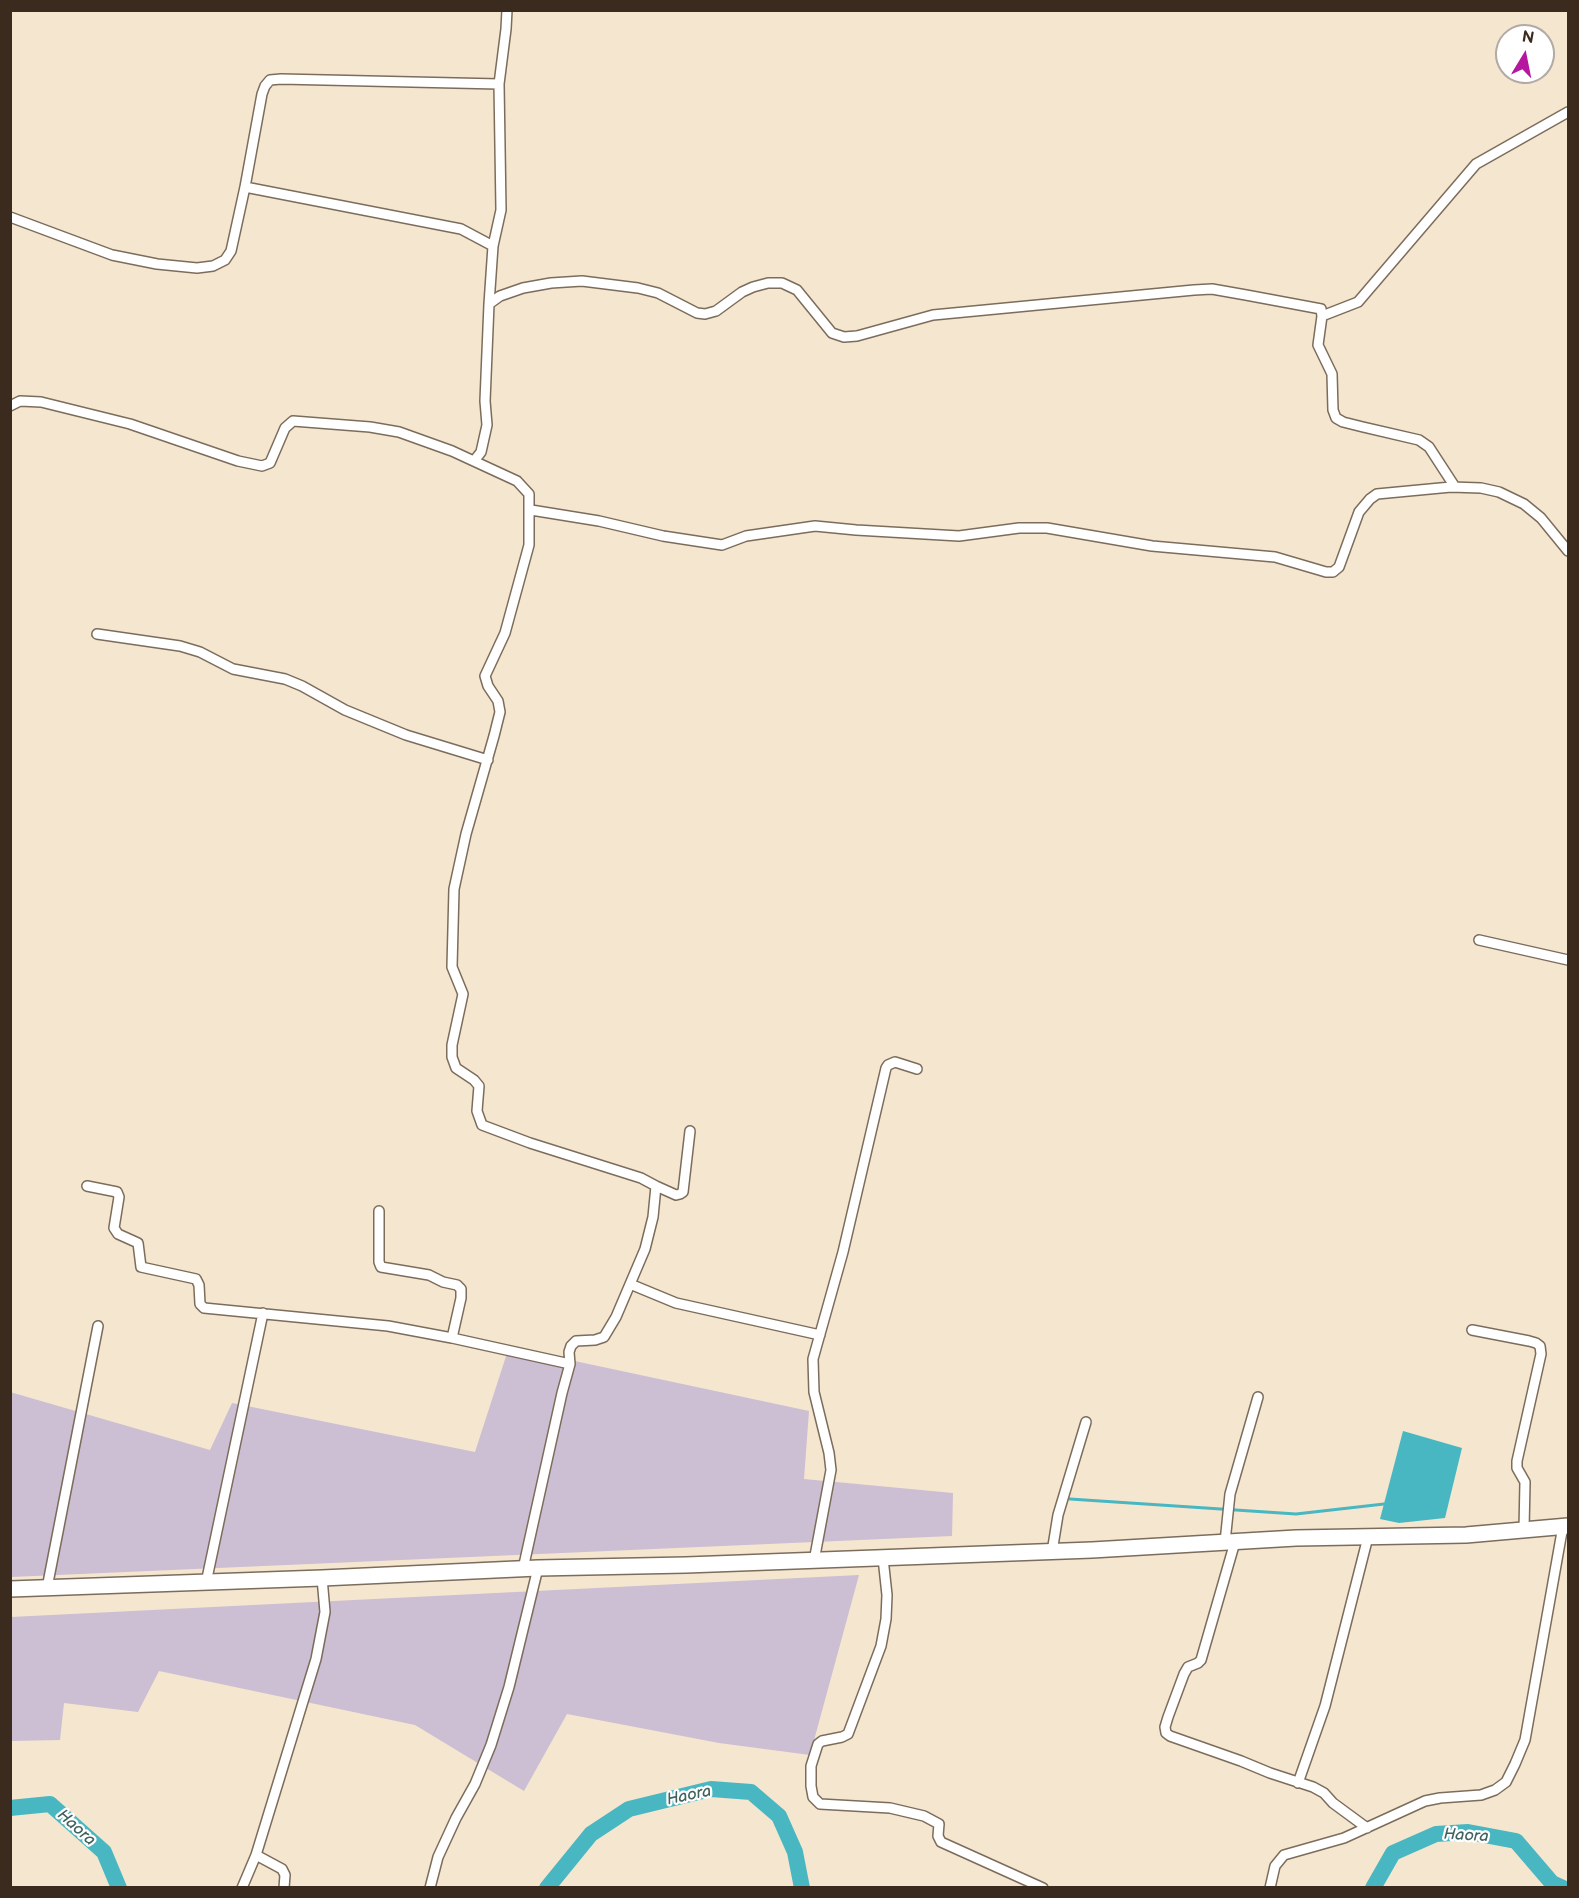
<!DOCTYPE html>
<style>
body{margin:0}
#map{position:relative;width:1579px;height:1898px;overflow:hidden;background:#f5e6cf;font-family:"Balsamiq Sans",sans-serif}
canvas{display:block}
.frame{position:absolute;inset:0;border:12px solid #3b2a1e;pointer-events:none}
.north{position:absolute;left:1495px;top:24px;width:60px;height:60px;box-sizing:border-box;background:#fff;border:2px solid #b1aaa5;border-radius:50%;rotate:10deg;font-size:16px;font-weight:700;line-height:24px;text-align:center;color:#3b2a1e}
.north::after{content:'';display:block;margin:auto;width:21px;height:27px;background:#b5179e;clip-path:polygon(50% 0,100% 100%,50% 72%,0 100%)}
</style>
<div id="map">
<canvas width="1579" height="1898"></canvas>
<div class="frame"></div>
<div class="north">N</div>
</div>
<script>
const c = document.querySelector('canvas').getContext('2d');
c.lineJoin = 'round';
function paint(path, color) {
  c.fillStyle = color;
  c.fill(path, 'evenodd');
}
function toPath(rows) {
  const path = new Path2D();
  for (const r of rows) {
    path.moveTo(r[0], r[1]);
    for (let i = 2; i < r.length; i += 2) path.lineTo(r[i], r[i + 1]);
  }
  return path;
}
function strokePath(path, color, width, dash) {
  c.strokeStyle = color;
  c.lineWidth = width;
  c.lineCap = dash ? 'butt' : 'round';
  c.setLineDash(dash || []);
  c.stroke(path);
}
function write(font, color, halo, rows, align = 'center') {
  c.font = font + ' "Balsamiq Sans",sans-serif';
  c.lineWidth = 4.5;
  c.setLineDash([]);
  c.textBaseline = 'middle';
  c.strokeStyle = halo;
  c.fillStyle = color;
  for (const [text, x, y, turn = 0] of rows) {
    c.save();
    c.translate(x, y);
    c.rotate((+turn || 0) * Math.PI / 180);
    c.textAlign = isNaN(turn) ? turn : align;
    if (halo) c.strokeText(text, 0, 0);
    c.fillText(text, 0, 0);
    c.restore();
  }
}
paint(toPath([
 [509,1347,809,1411,804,1479,953,1493,952,1536,11,1577,10,1392,210,1450,232,1403,475,1452],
 [859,1575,810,1755,719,1743,567,1714,524,1791,415,1725,159,1671,138,1712,64,1703,60,1740,11,1741,11,1617]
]), '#ccbed3');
paint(toPath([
 [1403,1431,1462,1448,1445,1518,1399,1523,1380,1519]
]), '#48b7c1');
strokePath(toPath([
 [1070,1499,1296,1514,1384,1504]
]), '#48b7c1', 3);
strokePath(toPath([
 [10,1808,50,1804,104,1852,119,1888],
 [547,1888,591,1834,629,1809,711,1789,751,1792,779,1816,795,1852,802,1888],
 [1373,1888,1393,1853,1436,1834,1468,1832,1516,1841,1552,1883,1563,1888]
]), '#48b7c1', 16);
const minor = toPath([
 [245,187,461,229,493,246],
 [10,217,112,255,157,264,197,268,213,266,225,260,231,251,245,187,262,94,265,86,270,80,281,79,499,84],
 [489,304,500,296,523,288,551,283,582,281,638,288,658,293,697,313,705,314,716,311,742,292,753,287,768,283,782,283,797,290,832,333,844,337,857,336,933,315,1194,290,1212,289,1246,295,1321,309,1322,316,1318,345,1332,374,1333,410,1336,418,1343,422,1363,427,1419,440,1429,447,1455,487],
 [1322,316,1358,302,1476,164,1568,112],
 [10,406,20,401,41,402,130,424,238,461,262,466,270,463,285,428,293,421,370,427,399,432,452,451,517,481,529,494,529,545,505,633,485,676,488,686,498,701,500,712,494,736,466,834,454,889,452,967,463,994,452,1045,452,1057,456,1068,474,1080,479,1086,477,1111,482,1125,530,1143,641,1178,656,1186,653,1217,645,1249,616,1317,604,1337,595,1340,576,1341,571,1346,569,1352,570,1364,562,1393,523,1569],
 [474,461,481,452,487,425,485,401,489,304,493,246,501,210,499,84,506,29,507,10],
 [531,510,599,521,663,536,722,545,746,536,815,526,856,530,959,536,1019,528,1047,528,1152,546,1275,557,1326,572,1333,572,1339,567,1359,512,1370,499,1377,494,1451,487,1481,488,1499,492,1524,504,1541,518,1568,551],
 [97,634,180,646,200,652,233,669,285,679,302,686,345,710,406,735,488,760],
 [1479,940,1568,960],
 [87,1186,117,1192,119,1197,114,1228,118,1234,138,1243,141,1267,196,1279,199,1285,200,1304,204,1308,388,1326,452,1338,570,1364],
 [656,1186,676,1195,680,1194,683,1192,690,1131],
 [379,1211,379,1262,381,1267,429,1275,443,1282,457,1285,461,1289,461,1298,452,1338],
 [630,1284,676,1303,820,1335],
 [1472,1330,1529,1341,1536,1343,1540,1346,1541,1354,1517,1461,1517,1468,1525,1482,1524,1529],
 [1225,1542,1230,1494,1258,1397],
 [1235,1542,1201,1660,1198,1663,1188,1667,1184,1674,1168,1717,1165,1727,1166,1733,1170,1736,1241,1761,1270,1773,1313,1787,1324,1793,1333,1803,1367,1828],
 [1052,1552,1058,1515,1086,1422],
 [883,1558,887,1595,886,1619,881,1646,848,1734,842,1737,822,1741,818,1744,811,1766,811,1786,813,1797,820,1804,890,1808,924,1816,939,1824,938,1836,941,1842,1043,1888],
 [814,1561,831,1470,829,1453,814,1392,813,1359,843,1252,886,1068,888,1065,895,1062,917,1069],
 [206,1583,263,1313],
 [47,1588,98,1326],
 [1298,1783,1325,1706,1368,1537],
 [256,1855,282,1869,285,1875,284,1888],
 [242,1888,256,1855,316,1659,325,1612,322,1578],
 [430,1888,438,1857,456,1818,475,1784,491,1745,509,1687,538,1568],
 [1270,1888,1275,1866,1284,1855,1344,1838,1425,1801,1440,1798,1481,1795,1495,1790,1506,1782,1515,1764,1525,1740,1563,1526]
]);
const primary = toPath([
 [10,1589,322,1578,538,1568,686,1565,1092,1550,1296,1538,1466,1535,1568,1526]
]);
strokePath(minor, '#7c6c5c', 12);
strokePath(primary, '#7c6c5c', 18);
strokePath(minor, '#fff', 9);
strokePath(primary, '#fff', 15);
write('italic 16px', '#40625f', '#fff', [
 ["Haora",689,1796,-12],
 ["Haora",76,1828,42],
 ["Haora",1466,1836,3]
]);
</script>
